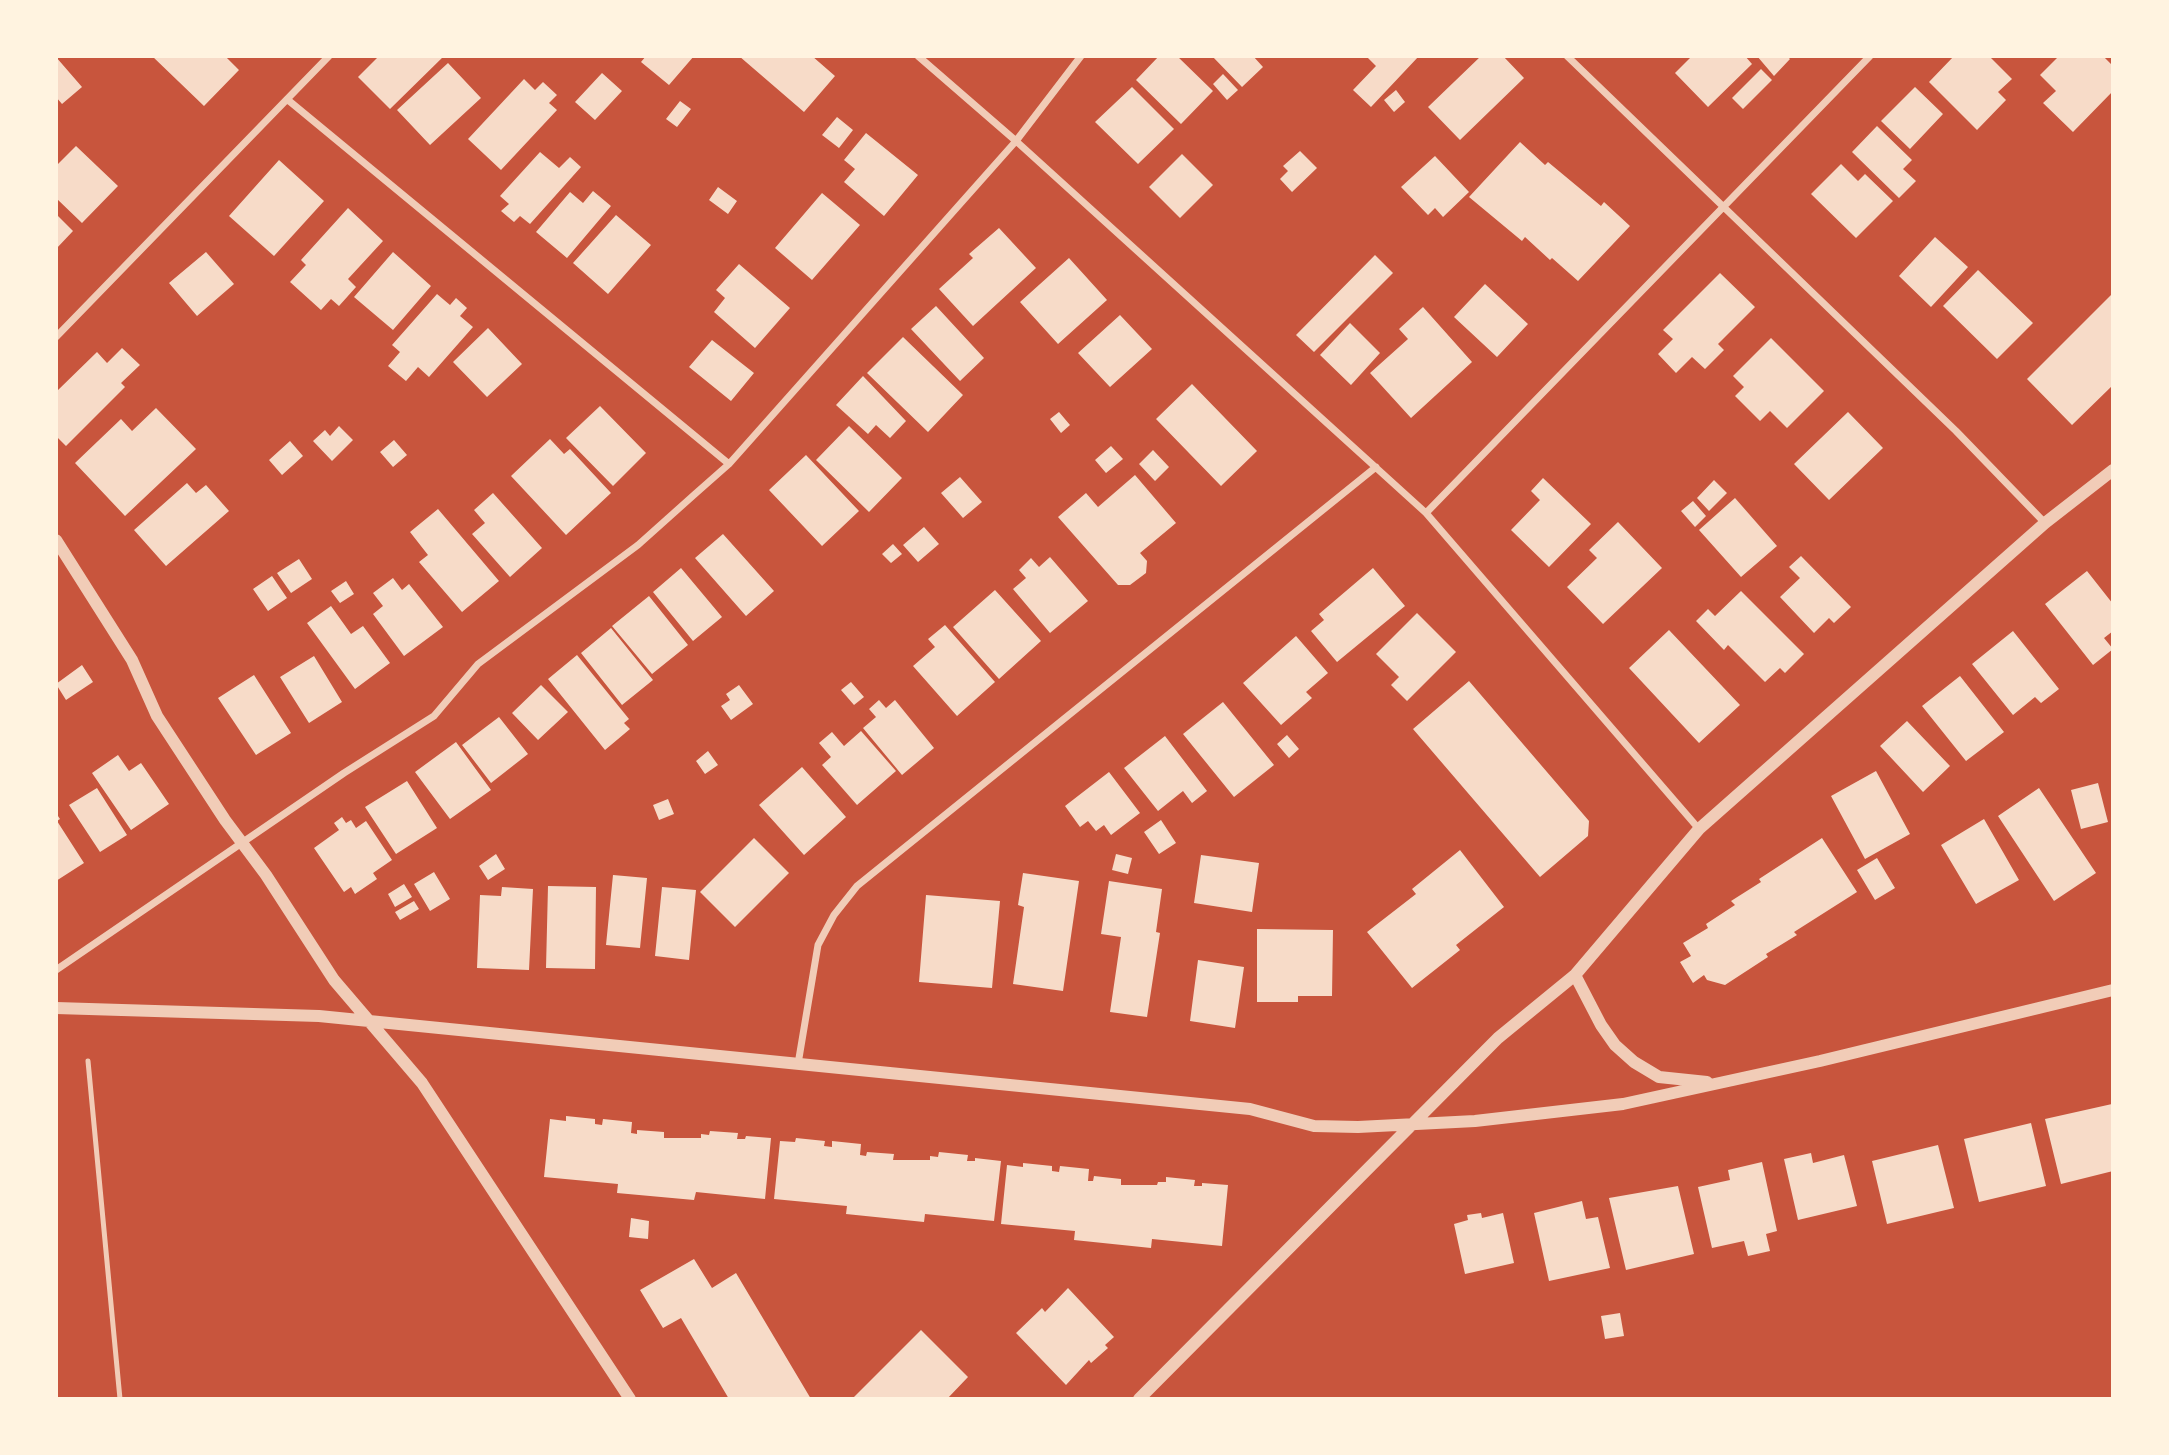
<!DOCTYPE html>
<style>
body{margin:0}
#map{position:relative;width:2169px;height:1455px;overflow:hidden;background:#c8553d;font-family:Manrope,sans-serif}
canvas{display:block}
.frame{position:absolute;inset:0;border:58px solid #fff3e0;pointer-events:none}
</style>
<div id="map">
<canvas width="2169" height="1455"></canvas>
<div class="frame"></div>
</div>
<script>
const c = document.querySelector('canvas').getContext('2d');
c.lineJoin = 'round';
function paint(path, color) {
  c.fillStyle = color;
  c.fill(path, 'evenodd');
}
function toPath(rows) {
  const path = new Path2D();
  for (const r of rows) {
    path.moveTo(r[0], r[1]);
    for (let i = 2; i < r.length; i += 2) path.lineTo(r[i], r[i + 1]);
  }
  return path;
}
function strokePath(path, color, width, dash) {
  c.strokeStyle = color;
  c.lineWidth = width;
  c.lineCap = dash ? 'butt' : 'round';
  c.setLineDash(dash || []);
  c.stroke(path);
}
paint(toPath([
 [152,56,225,56,239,70,204,106],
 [379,56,444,56,390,109,358,77],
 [646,56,694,56,669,85,641,62],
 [739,56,812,56,835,76,804,112],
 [1159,56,1177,56,1213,91,1181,124,1136,80],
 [1212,56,1253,56,1263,67,1242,87],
 [1366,56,1419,56,1371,107,1353,90,1376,66],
 [1481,56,1503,56,1524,78,1460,140,1428,107],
 [1692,56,1745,56,1752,64,1708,107,1675,73],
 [1757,56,1787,56,1790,59,1774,76],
 [1954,56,1989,56,2012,79,1998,92,2006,100,1977,130,1929,82],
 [2059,56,2103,56,2113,66,2113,91,2073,132,2043,103,2056,91,2040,75],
 [56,57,82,87,62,104,56,97],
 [448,63,481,98,430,145,397,110],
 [1761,69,1772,80,1743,109,1732,98],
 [602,73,622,91,595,120,575,102],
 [1223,74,1238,90,1227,100,1213,84],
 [524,79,535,90,543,82,557,95,549,103,557,110,501,170,468,139],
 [1132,87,1174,129,1138,164,1095,122],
 [1915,87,1943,114,1910,149,1881,121],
 [1396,90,1405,102,1394,112,1384,100],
 [680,101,691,109,677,127,666,119],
 [837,117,853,130,839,148,822,135],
 [1877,126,1912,160,1903,169,1916,181,1899,198,1852,152],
 [866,133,918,175,884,216,844,182,855,169,844,160],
 [1520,142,1545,165,1548,162,1601,206,1604,202,1630,226,1578,281,1552,258,1550,260,1525,237,1522,241,1469,197],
 [76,146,118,186,82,223,56,198,56,166],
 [1300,151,1317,168,1292,192,1280,179,1288,171,1283,166],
 [540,152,559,168,570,157,581,167,530,224,520,216,514,222,501,211,509,204,500,196],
 [1182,154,1213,185,1180,218,1149,187],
 [1435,156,1469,192,1443,217,1435,208,1428,215,1401,187],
 [279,160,324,201,274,256,229,216],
 [1841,164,1858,181,1865,174,1893,201,1856,238,1811,194],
 [718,187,737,201,728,214,709,200],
 [593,191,611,206,567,258,536,232,570,192,583,203],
 [822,193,860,225,812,280,775,248],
 [348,208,383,241,348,279,356,287,339,306,331,299,321,310,290,282,306,265,301,260],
 [56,214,73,231,56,249],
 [616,215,651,245,608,294,573,263],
 [999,228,1036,268,973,326,939,289,973,258,969,254],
 [1935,237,1968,267,1931,307,1899,276],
 [206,252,234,284,197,316,169,283],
 [393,252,431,286,393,330,354,297],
 [1375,255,1393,273,1314,352,1296,335],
 [1069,258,1107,300,1058,344,1020,302],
 [739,264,790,308,755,348,714,312,725,298,716,290],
 [1978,270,2033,323,1997,359,1943,306],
 [1720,273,1755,307,1718,344,1724,350,1705,369,1692,357,1676,373,1658,354,1673,339,1663,330],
 [1485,284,1528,324,1497,357,1454,317],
 [2113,293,2113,385,2072,425,2027,379],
 [437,294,450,305,456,298,467,308,460,316,473,327,429,377,418,367,406,381,388,366,400,352,392,345],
 [936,306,984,358,960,381,911,329],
 [1423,307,1472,362,1411,418,1370,373,1408,339,1399,329],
 [1120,315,1152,349,1110,387,1078,353],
 [1350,323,1380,353,1351,385,1320,355],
 [488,328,522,364,487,397,453,362],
 [903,337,963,395,928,432,867,373],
 [1771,338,1824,391,1787,428,1770,411,1760,421,1735,396,1744,387,1733,376],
 [712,340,754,373,731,401,689,367],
 [122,348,140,365,121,383,125,387,66,446,56,436,56,392,97,352,107,363],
 [863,376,906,421,890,438,876,425,868,434,836,405],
 [1192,384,1257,451,1221,486,1156,419],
 [600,406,646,453,613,486,566,438],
 [156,408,196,449,125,516,75,463,121,419,132,431],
 [1059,412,1070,425,1061,433,1050,419],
 [1848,412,1883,448,1829,500,1794,464],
 [339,426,353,440,332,461,313,441,325,430,330,436],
 [849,426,902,478,869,512,816,460],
 [550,439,564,454,570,449,611,493,566,535,511,476],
 [394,440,407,455,393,467,380,452],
 [290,441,303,456,282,475,269,460],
 [1111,446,1123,459,1106,473,1095,460],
 [1153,450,1169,467,1155,481,1139,464],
 [806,455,859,511,822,546,769,490],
 [1135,475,1176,523,1140,553,1147,561,1146,573,1130,585,1118,585,1058,517,1086,493,1098,507],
 [960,477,982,502,963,518,941,493],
 [1543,478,1591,524,1549,567,1511,530,1540,500,1531,491],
 [1714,480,1727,493,1709,511,1697,498],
 [187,483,196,493,206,485,229,511,166,566,134,530],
 [493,493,542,548,510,577,472,534,485,523,474,510],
 [1735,498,1777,546,1741,577,1699,530],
 [1693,501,1706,516,1695,527,1681,511],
 [438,509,499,581,462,612,419,562,428,555,410,532],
 [1618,522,1662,568,1603,624,1567,587,1597,558,1589,550],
 [924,527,939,544,918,562,903,545],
 [723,534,774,591,746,616,695,558],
 [893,544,902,554,891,563,882,554],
 [1801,556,1851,607,1834,623,1829,618,1814,633,1780,597,1800,578,1789,567],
 [1050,557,1088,601,1050,633,1013,589,1026,578,1019,570,1031,558,1039,567],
 [299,559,312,579,291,593,277,573],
 [681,568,722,617,693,641,653,592],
 [1373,568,1405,606,1337,662,1311,631,1324,620,1319,614],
 [2087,571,2113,604,2113,631,2104,638,2113,649,2093,665,2045,604],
 [272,576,287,598,268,611,253,589],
 [393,578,402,590,409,584,443,627,404,656,373,614,383,606,373,593],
 [346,581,354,594,340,603,331,591],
 [995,590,1041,641,999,679,953,627],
 [1741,591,1804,654,1785,673,1780,668,1765,682,1728,645,1724,650,1696,621,1708,609,1715,616],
 [649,596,688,645,652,674,612,626],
 [331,606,351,634,363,626,390,663,355,689,307,623],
 [1417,613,1456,652,1407,701,1391,685,1399,677,1376,654],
 [945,625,995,682,957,716,913,666,935,647,928,639],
 [611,628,653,680,622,705,581,653],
 [1669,630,1740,705,1699,743,1629,668],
 [2013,631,2059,689,2041,703,2035,697,2013,715,1972,664],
 [1296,636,1328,673,1306,692,1312,698,1281,725,1243,683],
 [577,655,629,719,624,723,630,729,605,750,548,679],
 [314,656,342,702,309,723,280,677],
 [82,665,93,682,66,700,56,684],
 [254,675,291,733,256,755,218,698],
 [1960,676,2004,732,1966,761,1922,706],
 [1469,681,1589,821,1588,836,1540,877,1413,729],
 [851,682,864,697,854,705,841,690],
 [541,685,568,712,538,740,512,713],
 [739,685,753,704,731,720,721,706,730,700,726,694],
 [879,700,886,708,895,700,934,748,902,775,863,728,876,717,869,709],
 [1223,702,1274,765,1234,797,1183,734],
 [499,717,528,754,491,783,462,745],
 [1907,721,1950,766,1923,792,1880,746],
 [861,731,896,771,857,805,822,765,831,757,819,743,832,732,844,746],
 [1287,735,1299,749,1289,758,1277,744],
 [1165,736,1207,791,1192,803,1183,791,1158,811,1124,768],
 [456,742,491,790,450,819,415,772],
 [708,751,718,765,705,774,696,761],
 [118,755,129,771,141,763,169,804,131,830,92,773],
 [802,767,846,817,804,855,759,805],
 [1876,771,1910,834,1865,859,1831,796],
 [1109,772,1140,813,1111,835,1104,825,1096,831,1088,821,1080,827,1065,806],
 [407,781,437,828,396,854,365,807],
 [2098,783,2108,822,2081,829,2071,790],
 [97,788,127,835,100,852,69,805],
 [2039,788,2096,873,2054,901,1998,816],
 [668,799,674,814,659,820,653,805],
 [56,813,60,819,57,821,84,863,56,881],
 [342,817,346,823,351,820,356,828,366,821,392,860,373,873,377,879,355,894,351,887,344,892,314,848,339,830,334,823],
 [1984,819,2019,880,1976,904,1941,845],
 [1161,820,1176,843,1159,854,1144,832],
 [754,838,789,873,735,927,700,892],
 [1822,838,1857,892,1794,932,1797,935,1766,954,1768,957,1725,985,1707,980,1704,975,1693,983,1680,962,1691,956,1683,943,1708,928,1706,924,1735,905,1731,901,1761,882,1759,879],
 [1460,850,1504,907,1456,945,1460,950,1412,988,1367,932,1416,894,1412,889],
 [496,854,505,869,488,880,479,866],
 [1116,854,1132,858,1128,874,1112,870],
 [1201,855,1259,863,1252,912,1194,903],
 [1877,858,1895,888,1875,900,1857,870],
 [434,872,450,899,430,911,414,884],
 [1023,873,1079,881,1063,991,1013,984,1024,907,1018,905],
 [613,875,647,878,640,948,606,945],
 [1109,881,1162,889,1156,932,1160,933,1147,1017,1110,1012,1121,937,1101,934],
 [404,884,412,897,395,907,388,894],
 [548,886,596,887,595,969,546,968],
 [502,887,533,889,529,970,477,968,480,895,501,896],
 [662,887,696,890,689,960,655,956],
 [926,895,1000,901,992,988,919,982],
 [414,901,419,909,400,920,395,912],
 [1257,929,1333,930,1332,996,1298,996,1298,1002,1257,1002],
 [1198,960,1244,967,1235,1028,1190,1021],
 [2112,1104,2113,1171,2061,1184,2045,1119],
 [566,1116,595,1119,595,1124,602,1125,603,1119,632,1122,631,1133,637,1134,637,1130,664,1132,664,1138,701,1138,701,1134,709,1135,710,1131,738,1133,737,1139,745,1139,746,1136,771,1138,765,1199,696,1192,694,1200,617,1193,618,1184,544,1177,550,1119,566,1121],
 [2031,1123,2046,1186,1979,1202,1964,1139],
 [796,1138,825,1141,824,1146,832,1147,832,1141,861,1144,860,1155,866,1156,867,1152,894,1154,893,1160,930,1160,930,1156,938,1157,939,1152,968,1155,967,1161,975,1161,975,1158,1001,1161,994,1221,925,1214,924,1222,846,1214,847,1206,774,1199,780,1141,795,1142],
 [1938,1145,1954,1208,1887,1224,1872,1161],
 [1811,1153,1813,1163,1844,1155,1857,1206,1798,1220,1784,1159],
 [1762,1162,1777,1231,1766,1234,1770,1251,1748,1256,1744,1241,1712,1248,1698,1187,1730,1180,1728,1170],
 [1023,1163,1052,1166,1052,1171,1059,1172,1060,1166,1089,1169,1088,1181,1093,1181,1094,1176,1121,1179,1121,1185,1157,1185,1158,1182,1166,1182,1166,1177,1195,1180,1194,1186,1202,1186,1202,1183,1228,1185,1222,1246,1152,1239,1151,1248,1074,1240,1075,1231,1001,1224,1007,1165,1023,1167],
 [1678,1186,1694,1254,1626,1270,1609,1198],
 [1582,1201,1586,1219,1598,1217,1610,1268,1549,1281,1534,1213],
 [1481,1213,1482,1218,1503,1213,1514,1263,1465,1274,1454,1224,1468,1220,1467,1215],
 [631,1218,649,1221,648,1239,629,1237],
 [694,1259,712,1288,736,1273,811,1399,729,1399,681,1318,663,1328,640,1290],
 [1068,1288,1114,1337,1105,1345,1108,1348,1091,1363,1089,1360,1066,1385,1016,1333,1042,1308,1045,1312],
 [1620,1313,1624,1336,1605,1339,1601,1316],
 [921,1330,968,1377,947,1399,852,1399]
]), '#f7dbc8');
strokePath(toPath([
 [88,1061,120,1399]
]), '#f1ccb7', 5);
strokePath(toPath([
 [918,56,1016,141,1426,513,1699,829],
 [1567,56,1956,431,2045,523],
 [288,100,729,464],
 [56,337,329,56],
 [1426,513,1870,56],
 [56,970,344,773,434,716,478,664,638,545,695,494,729,464,1016,141,1081,56],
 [798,1064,818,945,834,915,857,886,1376,467]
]), '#f1ccb7', 7);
strokePath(toPath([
 [56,540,132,660,157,716,225,820,266,875,334,980,422,1083,630,1399],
 [1575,975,1601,1025,1615,1045,1634,1062,1659,1077,1707,1082],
 [56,1008,319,1016,1250,1109,1314,1126,1358,1127,1475,1121,1623,1104,1820,1061,2113,990],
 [1139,1399,1498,1038,1575,975,1699,829,2045,523,2113,470]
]), '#f1ccb7', 12);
</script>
